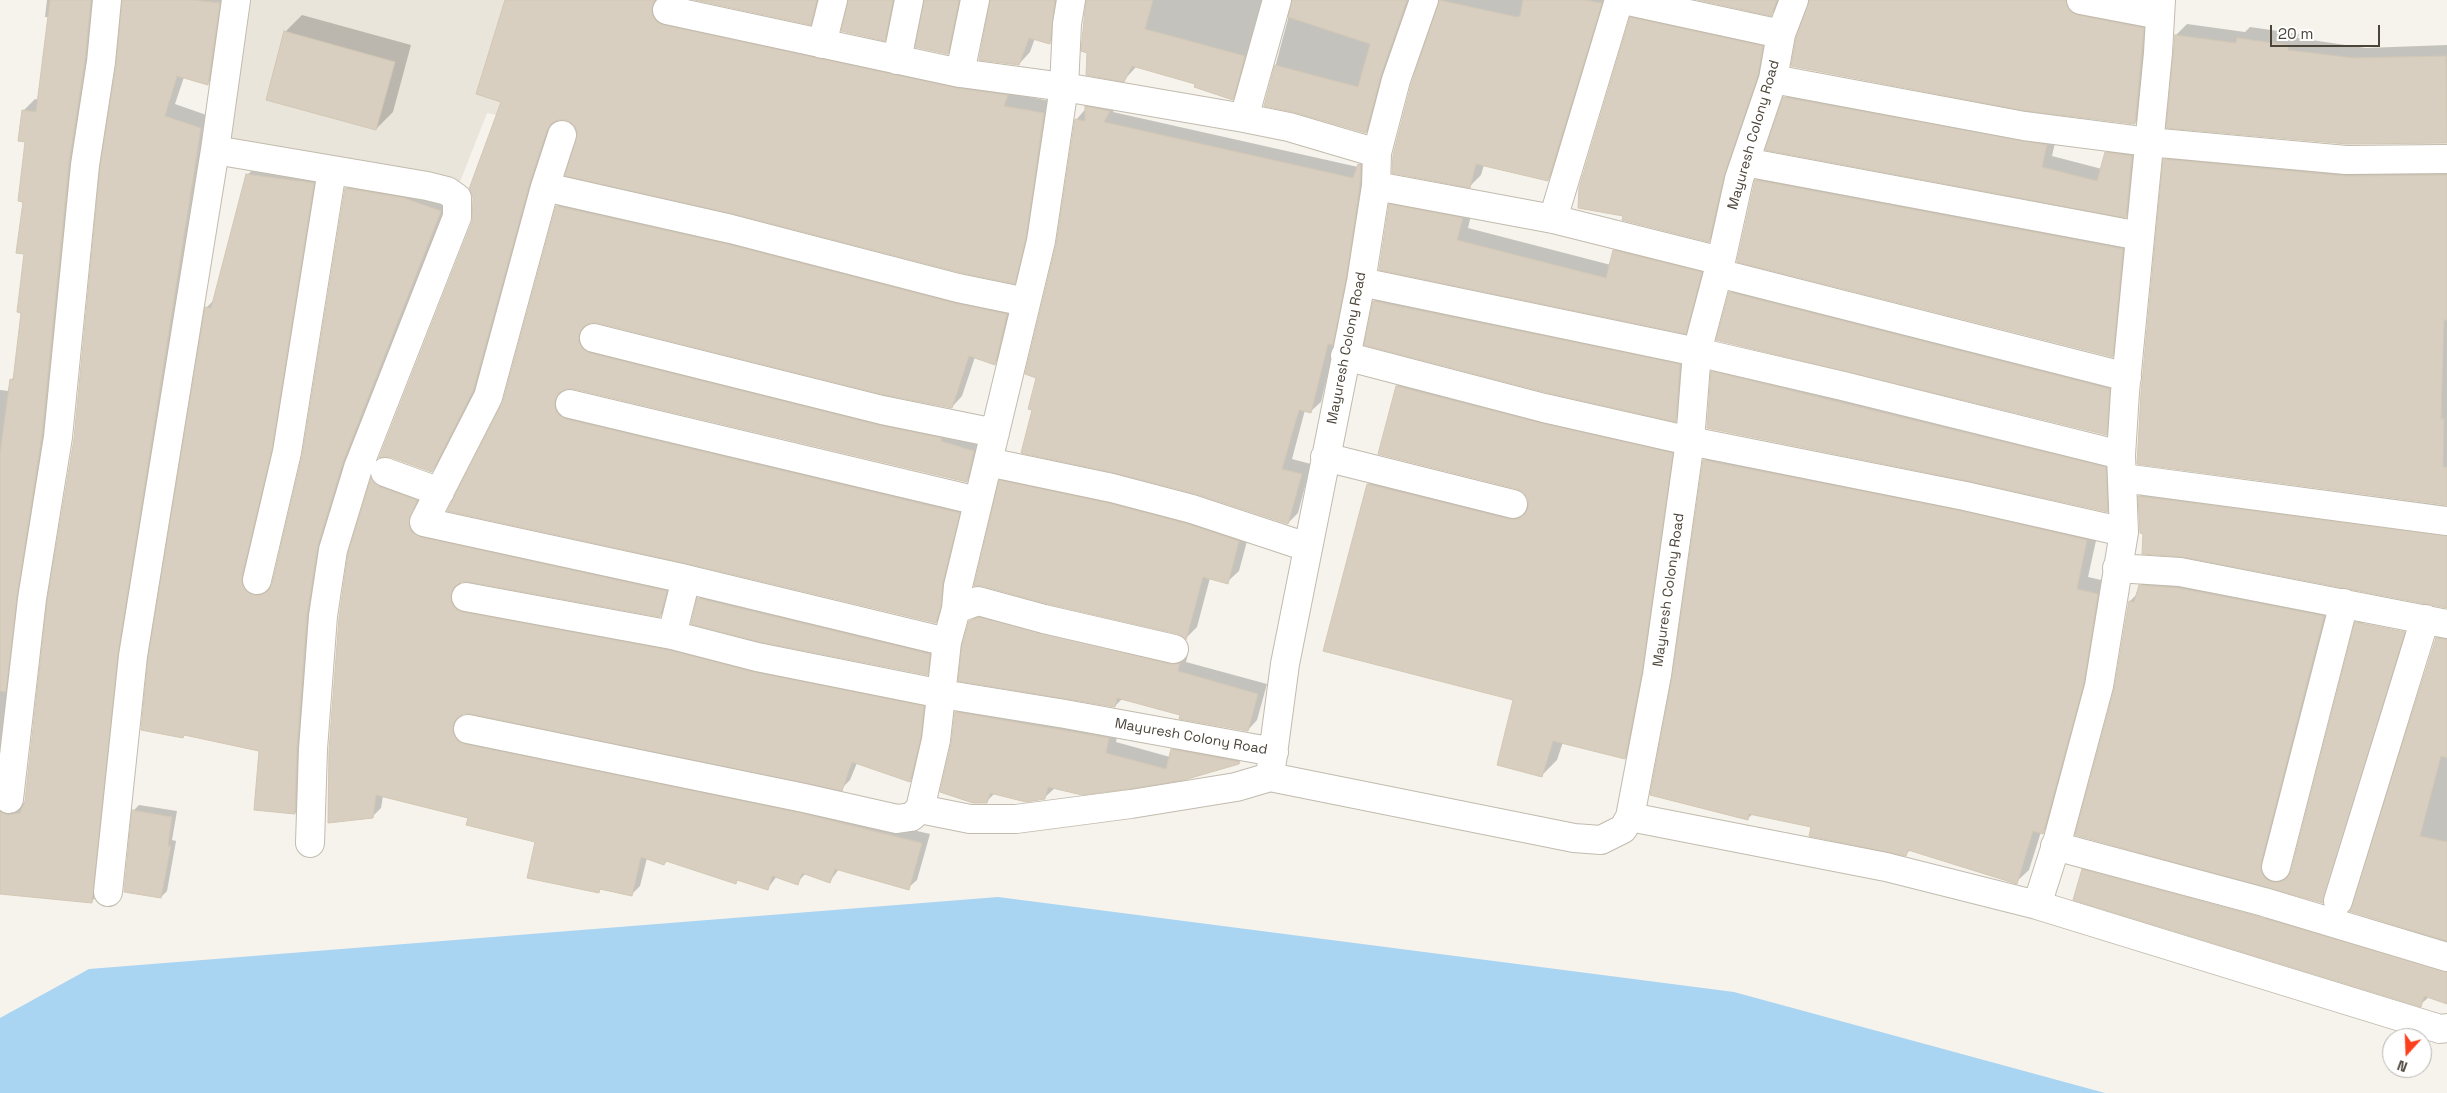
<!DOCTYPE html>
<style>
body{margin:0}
#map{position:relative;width:2447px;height:1093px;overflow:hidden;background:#f6f3ec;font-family:"Space Grotesk",sans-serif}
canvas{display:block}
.north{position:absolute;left:2382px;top:1028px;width:50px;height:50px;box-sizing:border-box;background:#fff;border:1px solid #b7b4b0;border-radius:50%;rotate:200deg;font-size:14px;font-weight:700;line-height:20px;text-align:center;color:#4b4439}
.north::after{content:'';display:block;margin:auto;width:18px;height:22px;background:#fc3f1d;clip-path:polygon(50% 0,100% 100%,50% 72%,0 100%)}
.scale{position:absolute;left:2270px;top:25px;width:110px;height:22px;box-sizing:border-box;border:2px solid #4b4439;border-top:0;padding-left:6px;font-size:15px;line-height:18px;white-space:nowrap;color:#4b4439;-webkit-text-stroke:4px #fff;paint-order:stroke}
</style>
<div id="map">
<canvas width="2447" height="1093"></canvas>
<div class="north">N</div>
<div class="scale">20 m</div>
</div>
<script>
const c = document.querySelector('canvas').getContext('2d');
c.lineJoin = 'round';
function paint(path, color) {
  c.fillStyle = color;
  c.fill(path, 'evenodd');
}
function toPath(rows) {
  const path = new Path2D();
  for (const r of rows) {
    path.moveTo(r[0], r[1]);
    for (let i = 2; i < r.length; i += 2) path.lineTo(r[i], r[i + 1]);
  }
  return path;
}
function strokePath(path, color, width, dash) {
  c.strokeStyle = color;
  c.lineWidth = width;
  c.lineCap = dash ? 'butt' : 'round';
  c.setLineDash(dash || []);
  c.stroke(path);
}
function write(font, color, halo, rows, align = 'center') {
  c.font = font + ' "Space Grotesk",sans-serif';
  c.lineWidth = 4;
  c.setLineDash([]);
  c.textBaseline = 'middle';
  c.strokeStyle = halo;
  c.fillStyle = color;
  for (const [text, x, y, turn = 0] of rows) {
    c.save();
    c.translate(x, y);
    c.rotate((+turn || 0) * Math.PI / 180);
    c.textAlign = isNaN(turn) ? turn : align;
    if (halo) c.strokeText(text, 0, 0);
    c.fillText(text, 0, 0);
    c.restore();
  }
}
paint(toPath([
 [248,0,649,0,601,8,570,130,487,113,458,187,224,143]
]), '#eae5da');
paint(toPath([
 [998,897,1734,992,2105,1093,0,1093,0,1018,89,969]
]), '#a9d4f2');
paint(toPath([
 [47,0,101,0,19,803,25,803,75,439,124,0,229,0,219,72,208,83,184,77,175,104,212,117,103,890,91,902,0,892,0,390,9,391,11,380,15,376,23,312,26,141,23,111,35,99,39,100,49,17,45,17],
 [506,0,663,0,1015,94,1055,102,1026,271,1014,282,579,132,575,124,568,119,558,119,541,170,484,379,443,459,432,471,473,223,503,101],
 [701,0,826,0,822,12,810,24],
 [849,0,902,0,896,28,884,40],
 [925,0,968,0,959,41,947,53],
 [991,0,1065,0,1062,31,1050,42,1035,38,1030,52,1019,64],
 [1093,0,1268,0,1243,88,1232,99,1197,83,1137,66,1124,80],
 [1293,0,1414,0,1377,121,1366,132,1294,111,1265,105],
 [1440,0,1610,0,1559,168,1548,179,1484,165,1481,175,1470,186],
 [1704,0,1783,0,1771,15],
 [1810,0,2081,0,2154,17,2146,112,2135,123],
 [1642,7,1773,36,1719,230,1709,241,1631,18],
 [302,15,411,45,393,112,376,129,285,32],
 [2187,24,2245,32,2250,27,2299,34,2298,38,2366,48,2447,45,2447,142,2347,143,2176,35],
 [1796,86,2057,134,2052,156,2102,169,2106,153,2117,142,2143,145,2137,205,2126,216,1785,98],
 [1096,97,1119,101,1113,112,1358,167,1369,154,1370,174,1336,340,1321,402,1310,412,1305,410,1292,459,1311,464,1298,513,1288,523,1034,409,1076,120],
 [2176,148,2447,164,2447,504,2165,160],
 [257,166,323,174,264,587,272,586,303,456,346,189,355,179,450,202,316,605,304,804,295,813,260,750,185,734,183,737,150,658,207,307,215,299,247,175],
 [1768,169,2134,238,2124,345,2112,356,1756,180],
 [1402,193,1473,207,1468,228,1611,265,1614,251,1626,239,1713,261,1697,321,1685,332,1380,269,1390,205],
 [568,196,1017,304,1005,353,995,363,975,357,962,396,952,407,598,322,589,322,589,332,984,441,977,470,966,481,574,388,565,389,565,398,969,502,946,611,936,622,504,402,557,206],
 [1740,282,2119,379,2116,424,2106,434,1730,293],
 [1386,290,1691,353,1687,409,1675,420,1366,344,1374,301],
 [1723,361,2117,456,2118,500,2107,511,1712,372],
 [1413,371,1687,438,1640,743,1625,758,1563,742,1557,760,1542,775,1515,699,1325,650,1368,484,1384,469,1529,504,1529,499,1524,492,1517,488,1380,453,1397,386],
 [1717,448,2099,527,2088,577,2110,582,2055,820,2043,832,2041,832,2029,870,2016,882,1911,849,1905,855,1812,826,1753,814,1747,819,1674,677,1704,460],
 [1012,470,1250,530,1239,571,1227,582,1210,578,1197,627,1186,638,1001,481],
 [381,471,425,492,417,514,675,582,669,607,660,616,469,580,461,581,460,594,932,698,918,772,910,781,857,763,850,780,841,789,471,712,463,713,461,717,461,724,930,834,917,880,908,888,839,869,830,881,806,873,797,883,777,876,768,888,739,879,736,882,668,860,664,864,647,858,640,886,631,895,602,888,598,891,536,841,469,817,383,796,381,808,372,817,328,816,330,750,350,554,372,479],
 [2151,485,2447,524,2447,607,2145,534,2139,496],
 [2152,574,2335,605,2284,871,2292,871,2356,623,2368,611,2415,621,2334,891,2322,902,2077,834,2115,690,2130,601,2137,594,2140,586],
 [2363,622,2411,632,2411,634,2363,625],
 [709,588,940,644,937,664,927,674,699,598],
 [980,612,1181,655,1188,654,1186,662,1267,684,1257,720,1248,730,1123,698,1115,706,970,622],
 [2447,628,2447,939,2351,911,2437,638],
 [967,702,1119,727,1116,742,1170,757,1172,750,1183,739,1250,751,1238,763,1055,788,1044,798,995,793,986,802,952,744,956,712],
 [139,805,177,811,172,840,176,841,167,891,161,897,125,891,134,810],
 [2096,857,2273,905,2447,957,2447,1002,2429,997,2420,1005,2074,899,2083,870],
 [2090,870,2266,917,2265,920,2090,873]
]), '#0003');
const building = toPath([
 [50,0,91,0,85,60,69,163,42,435,17,597,6,692,0,691,0,454,10,379,13,380,21,313,17,312,24,254,16,253,23,202,18,201,25,142,18,141,22,110,36,112,50,0],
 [122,0,193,0,220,3,208,85,177,76,165,116,201,128,118,654,92,903,0,894,0,812,8,815,20,813,25,801,47,601,74,439,100,167,116,64,122,0],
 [505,0,655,0,652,7,652,15,657,22,664,25,957,88,1008,95,1004,106,1044,113,1026,238,1015,284,962,273,734,214,565,176,577,132,574,125,567,120,558,120,551,124,547,130,530,182,473,391,432,472,390,457,379,458,472,222,473,198,469,189,501,102,476,94,505,0],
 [695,0,817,0,811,25,695,0],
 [848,0,893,0,885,41,841,31,848,0],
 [924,0,959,0,948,54,915,47,924,0],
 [990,0,1055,0,1050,44,1029,38,1019,65,979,60,990,0],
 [1086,0,1153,0,1145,29,1245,56,1233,100,1194,87,1195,84,1132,66,1124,82,1086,75,1087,53,1081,51,1086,0],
 [1292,0,1407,0,1381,75,1366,133,1293,112,1264,106,1275,65,1358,87,1370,44,1288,17,1292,0],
 [1439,0,1517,17,1520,16,1523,0,1584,0,1602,3,1548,181,1476,164,1470,188,1392,173,1393,155,1411,85,1439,0],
 [1698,0,1777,0,1771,16,1698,0],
 [1809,0,2066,0,2070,11,2078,15,2144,28,2135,124,2026,111,1791,66,1796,38,1809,0],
 [1630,17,1763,46,1758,75,1724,176,1709,242,1622,220,1623,216,1578,208,1579,188,1630,17],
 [284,31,395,62,376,130,266,100,284,31],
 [2175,35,2236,43,2237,38,2288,45,2288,50,2354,58,2446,56,2447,143,2347,144,2166,128,2175,35],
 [1783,97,2047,145,2042,167,2097,181,2105,152,2132,156,2126,218,1765,150,1783,97],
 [1085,106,1110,111,1104,122,1353,178,1358,164,1361,165,1360,185,1346,279,1333,345,1328,344,1311,413,1299,410,1282,469,1302,474,1288,524,1196,494,1115,473,1021,453,1032,410,1028,409,1036,378,1025,374,1056,245,1075,119,1085,121,1085,106],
 [2163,159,2345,176,2447,175,2447,320,2444,320,2441,419,2444,419,2443,467,2447,467,2447,505,2137,464,2141,393,2163,159],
 [246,174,314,183,272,449,242,576,242,584,246,591,254,595,261,595,268,591,272,584,302,456,345,188,404,198,441,211,343,462,318,545,307,615,297,748,295,814,254,810,259,751,184,735,183,738,141,730,148,658,205,307,211,308,246,174],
 [1755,180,2123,249,2113,357,1737,262,1755,180],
 [1389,204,1463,218,1457,240,1606,278,1613,250,1702,272,1686,334,1379,270,1389,204],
 [556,206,727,244,954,303,1007,314,995,365,969,356,952,408,885,395,598,323,590,323,583,327,579,335,579,342,583,349,590,353,878,425,942,438,941,441,974,451,967,482,574,389,566,389,559,393,555,401,555,409,559,415,566,419,960,513,943,582,941,606,936,623,689,564,447,511,503,401,556,206],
 [1729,292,2110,389,2107,435,1716,340,1729,292],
 [1373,301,1680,364,1676,422,1548,393,1364,345,1373,301],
 [1711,371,2106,467,2108,512,1968,481,1707,428,1711,371],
 [1396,386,1541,423,1673,453,1642,672,1625,759,1553,741,1542,777,1497,765,1513,700,1323,651,1367,484,1509,519,1518,519,1524,515,1528,508,1528,499,1523,492,1517,489,1378,454,1396,386],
 [1703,460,1962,511,2087,540,2077,589,2098,594,2084,683,2043,834,2033,831,2017,884,1908,850,1906,856,1809,836,1811,827,1749,814,1748,820,1650,795,1672,677,1703,460],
 [371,478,380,487,417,500,409,524,412,532,421,537,667,591,660,617,469,582,461,582,454,587,451,595,452,603,456,609,463,612,669,650,754,672,924,706,921,737,910,782,852,762,842,791,471,714,463,714,456,719,453,725,453,733,458,741,465,744,801,813,922,843,909,890,835,869,830,883,802,873,798,885,772,876,768,890,737,880,736,884,666,861,664,865,641,857,632,896,600,889,599,893,527,878,535,842,466,825,468,818,376,795,373,818,328,823,329,750,339,618,348,553,371,478],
 [999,480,1108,503,1188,524,1239,541,1228,584,1203,577,1186,640,1178,634,1048,604,982,586,974,586,999,480],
 [2138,496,2447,536,2447,608,2183,557,2142,554,2143,534,2140,533,2138,496],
 [2139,585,2178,588,2324,616,2261,863,2261,871,2265,878,2273,882,2280,882,2287,878,2291,871,2355,622,2405,632,2323,903,2075,835,2114,690,2129,601,2134,602,2139,585],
 [697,598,930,654,928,675,760,642,691,624,697,598],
 [979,617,1170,664,1180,663,1178,671,1258,694,1248,731,1179,719,1180,715,1117,698,1115,707,958,681,962,645,969,621,979,617],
 [2436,638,2447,639,2447,758,2441,756,2420,836,2447,842,2447,941,2349,911,2436,638],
 [955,712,1109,738,1106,753,1166,769,1171,749,1240,762,1239,764,1184,780,1129,789,1082,795,1048,787,1045,799,1026,802,990,793,987,803,973,803,940,792,951,744,955,712],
 [132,810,172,817,168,846,171,846,161,898,124,892,132,810],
 [2082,869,2260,917,2447,972,2447,1004,2424,996,2421,1007,2073,900,2082,869]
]);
paint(building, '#d8cfc1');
strokePath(building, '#d3c7b4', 1);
const street = toPath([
 [1624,0,1781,34],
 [2081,0,2160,15],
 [667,10,960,73,1064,87,1244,118,1289,127,1377,153],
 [822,44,833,0],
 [897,60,909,0],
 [960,73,975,0],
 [1773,79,2024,126,2149,142,2346,160,2447,159],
 [1244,118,1277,0],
 [562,135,545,187,488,397,424,522,686,579,947,642],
 [215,150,427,186,447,191,457,198,457,217,358,468,333,550,323,616,313,749,310,843],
 [1745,162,2140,236],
 [1376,186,1553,219,1721,261],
 [545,187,731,229,958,288,1026,302],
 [1553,219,1619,0],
 [1718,273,2127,377],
 [1361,282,1697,352,1843,386,2121,455],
 [594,338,882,410,995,433],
 [1345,356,1544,408,1690,441,1965,496,2124,532],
 [570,404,978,501],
 [1325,457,1513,504],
 [988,462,1112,488,1192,509,1307,547],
 [385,472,440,492],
 [2123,478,2447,521],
 [2117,568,2180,572,2447,624],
 [257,580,287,452,332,170],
 [466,597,672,635,757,657,942,694,1065,714,1274,752],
 [956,609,978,601,1044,619,1174,649],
 [672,635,686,579],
 [468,729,804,798,897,819,911,817,920,809,936,740,947,642,956,609,958,586,1041,241,1064,87,1067,24,1071,0],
 [1271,769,1285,664,1361,282,1376,186,1377,153,1396,80,1424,0],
 [9,799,32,599,58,437,85,165,101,62,107,0],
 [920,809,970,819,1016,819,1131,804,1236,787,1270,777,1574,838,1601,840,1623,829,1630,817,1657,675,1690,441,1697,352,1721,261,1739,179,1773,79,1781,34,1794,0],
 [1630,817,1886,867,2037,905,2440,1029,2447,1028],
 [2055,846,2264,902,2447,957],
 [2276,867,2344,603],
 [108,892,133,656,215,150,236,0],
 [2338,901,2425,619],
 [2037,905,2058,839,2099,686,2124,532,2121,455,2125,392,2158,53,2161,0]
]);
strokePath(street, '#c2bbae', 30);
strokePath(street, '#fff', 28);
write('14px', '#4b4439', '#fff', [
 ["Mayuresh Colony Road",1754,135,-74],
 ["Mayuresh Colony Road",1347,348,-79],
 ["Mayuresh Colony Road",1669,590,-82],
 ["Mayuresh Colony Road",1191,737,10]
]);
</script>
